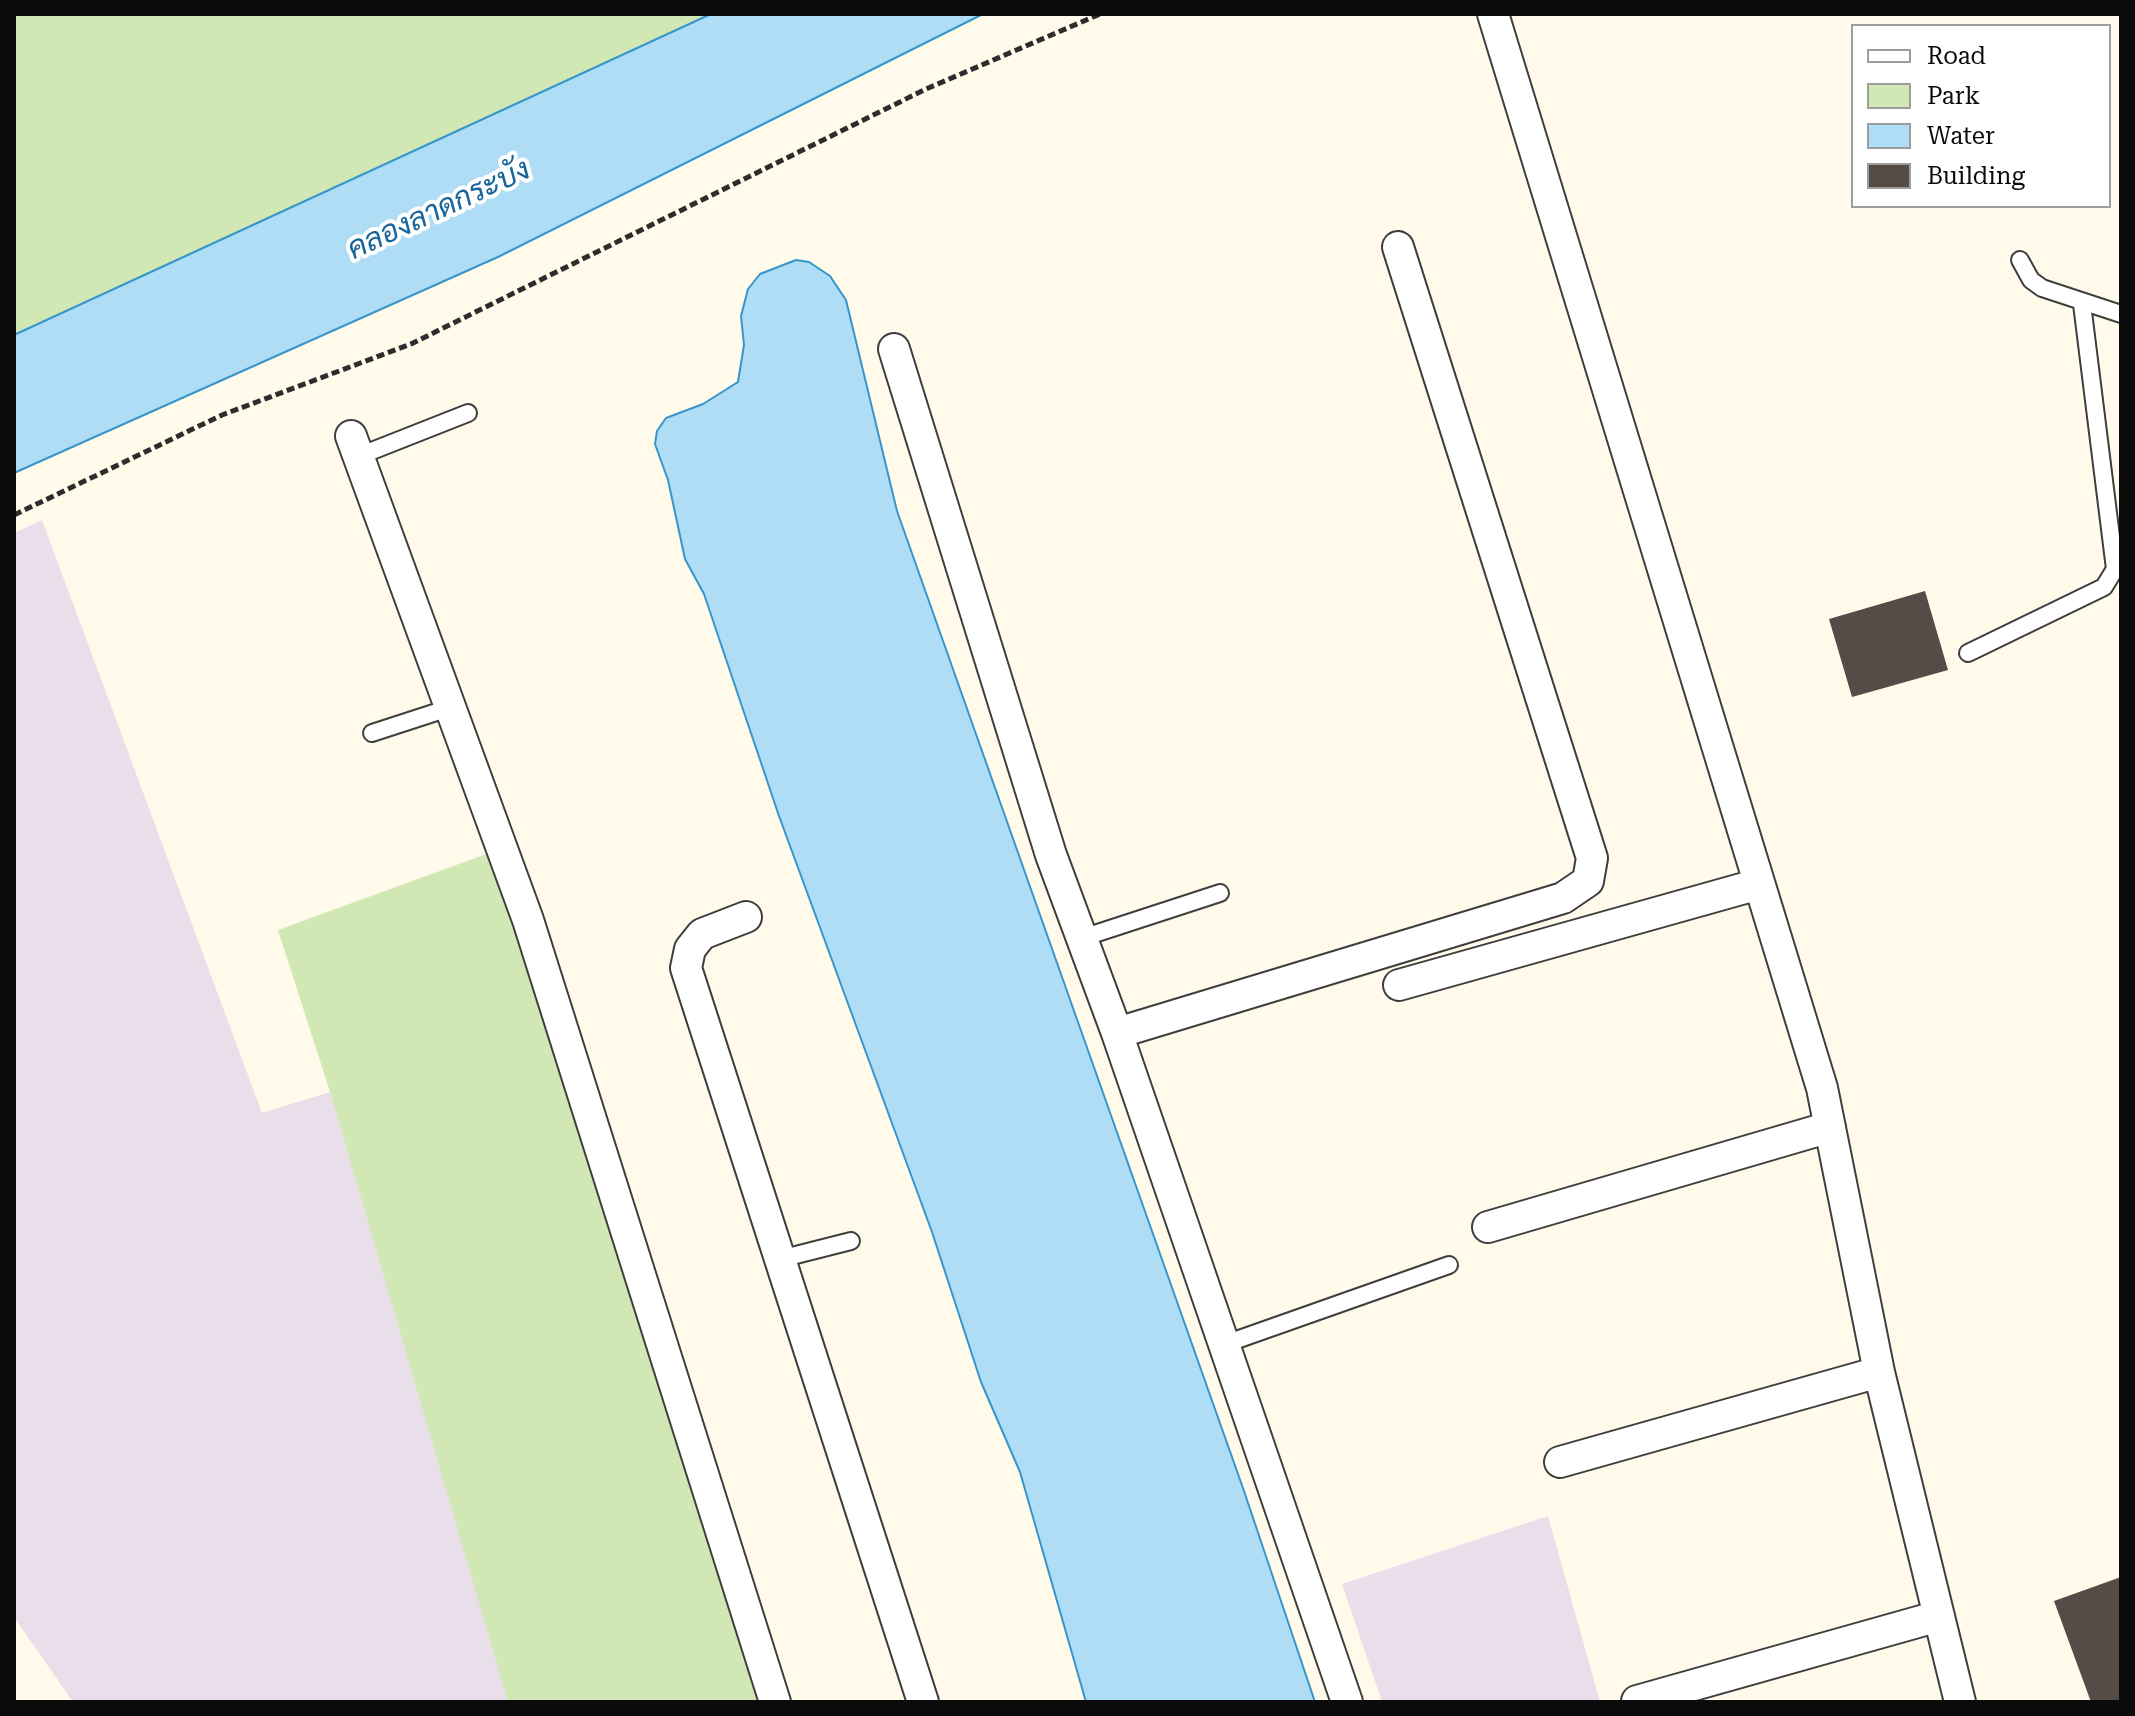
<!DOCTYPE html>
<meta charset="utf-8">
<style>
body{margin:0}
#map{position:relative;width:2135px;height:1716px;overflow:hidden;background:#fffae9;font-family:"Roboto Serif",serif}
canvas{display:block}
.frame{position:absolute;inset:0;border:16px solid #0b0b0b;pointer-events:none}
.legend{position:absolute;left:1851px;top:24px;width:260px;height:184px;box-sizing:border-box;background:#fff;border:2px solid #9d9d9d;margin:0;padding:10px 14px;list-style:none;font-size:24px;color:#0b0b0b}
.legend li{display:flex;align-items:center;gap:16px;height:40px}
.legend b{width:40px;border:2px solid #9d9d9d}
</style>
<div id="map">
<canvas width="2135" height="1716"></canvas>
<div class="frame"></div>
<ul class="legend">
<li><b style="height:10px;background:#fff"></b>Road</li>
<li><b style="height:22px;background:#d1e8b4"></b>Park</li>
<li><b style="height:22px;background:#afddf5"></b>Water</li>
<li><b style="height:22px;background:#534c47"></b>Building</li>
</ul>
</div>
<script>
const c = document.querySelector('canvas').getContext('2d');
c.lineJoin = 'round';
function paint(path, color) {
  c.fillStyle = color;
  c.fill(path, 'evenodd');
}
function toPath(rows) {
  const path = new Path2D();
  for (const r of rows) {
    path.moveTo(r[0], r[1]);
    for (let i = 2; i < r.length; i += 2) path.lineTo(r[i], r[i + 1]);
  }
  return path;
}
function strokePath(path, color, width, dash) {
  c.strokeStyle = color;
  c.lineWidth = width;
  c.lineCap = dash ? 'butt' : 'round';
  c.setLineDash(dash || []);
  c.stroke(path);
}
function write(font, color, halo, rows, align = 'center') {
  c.font = font + ' "Roboto Serif",Sarabun,serif';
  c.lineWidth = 8;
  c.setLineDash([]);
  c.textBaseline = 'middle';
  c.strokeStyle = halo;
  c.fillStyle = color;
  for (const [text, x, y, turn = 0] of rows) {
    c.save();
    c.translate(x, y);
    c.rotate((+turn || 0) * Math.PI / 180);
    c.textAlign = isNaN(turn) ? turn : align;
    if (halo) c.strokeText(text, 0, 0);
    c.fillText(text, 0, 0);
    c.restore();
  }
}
paint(toPath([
 [42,520,262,1113,330,1092,509,1702,73,1702,14,1617,14,533],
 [1548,1516,1600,1702,1382,1702,1342,1584]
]), '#e8dfea');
paint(toPath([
 [14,14,711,14,14,335],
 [489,853,594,1164,761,1702,508,1702,330,1092,278,930]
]), '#d1e8b4');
const water = toPath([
 [711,14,983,14,498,257,14,473,14,335,711,14],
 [796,260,809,262,830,276,846,300,897,511,1244,1491,1315,1702,1086,1702,1020,1472,981,1382,932,1232,779,816,704,594,685,559,668,480,655,444,657,431,666,418,703,404,738,382,744,345,741,316,748,289,760,274,796,260]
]);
paint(water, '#afddf5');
strokePath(water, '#3795cb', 2);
paint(toPath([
 [1925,591,1948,670,1852,697,1829,619],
 [2121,1577,2121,1702,2091,1702,2054,1601]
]), '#534c47');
const lane = toPath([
 [2020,260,2031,280,2042,288,2121,314],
 [359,456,468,413],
 [1968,653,2104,587,2115,569,2082,304],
 [372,733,452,707],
 [1082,938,1220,893],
 [780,1259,851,1241],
 [1225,1344,1449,1265]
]);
const street = toPath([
 [1493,14,1822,1088,1879,1372,1960,1702],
 [894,349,1051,855,1117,1033,1347,1702],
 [351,436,528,920,775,1702],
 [746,917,702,934,690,949,686,968,923,1702],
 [1399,985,1759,884],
 [1117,1033,1563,898,1588,881,1592,858,1398,247],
 [1488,1227,1830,1127],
 [1560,1462,1879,1372],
 [1637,1701,1939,1616]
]);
strokePath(lane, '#3e3e3e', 20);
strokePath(street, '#3e3e3e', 34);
strokePath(toPath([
 [14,515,222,415,411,344,926,89,1100,14]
]), '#2d2d2d', 5, [8, 4]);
strokePath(lane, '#fff', 16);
strokePath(street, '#fff', 30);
write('italic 30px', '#17659a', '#fff', [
 ["คลองลาดกระบัง",439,210,-25]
]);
</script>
